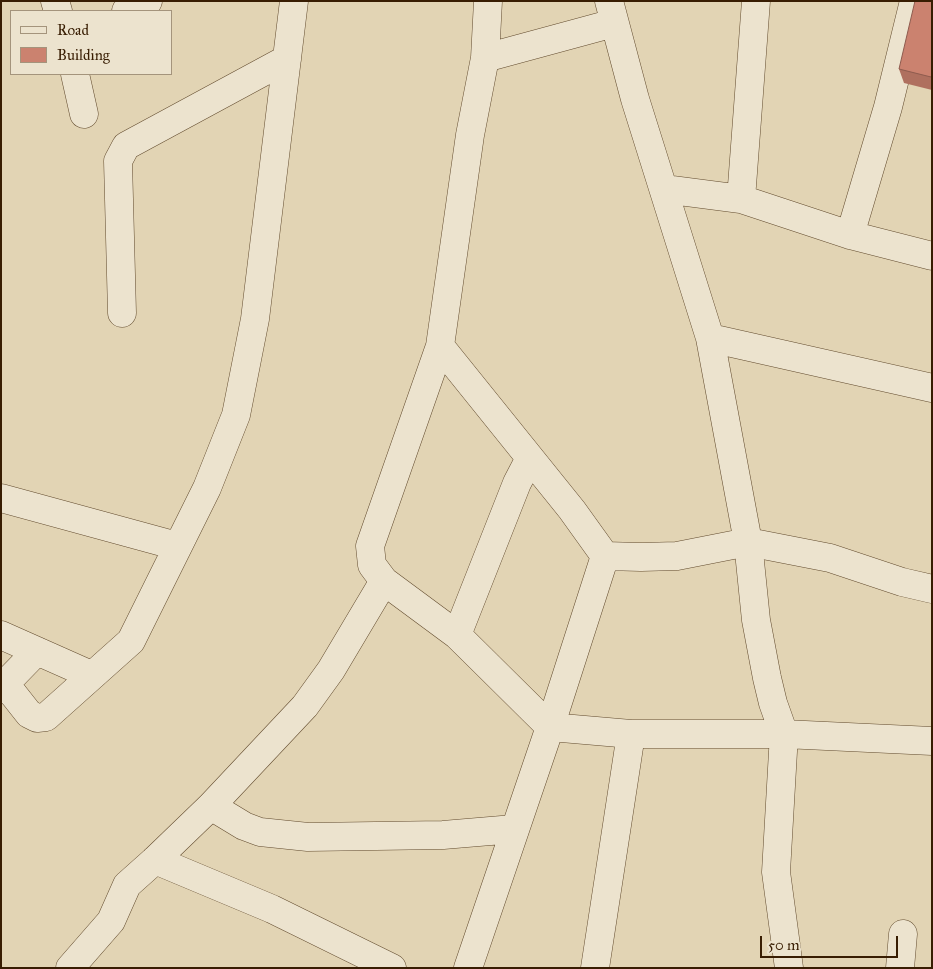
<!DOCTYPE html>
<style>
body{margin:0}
#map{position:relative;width:933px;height:969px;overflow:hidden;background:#e2d4b4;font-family:"IM FELL Great Primer",serif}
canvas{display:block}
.frame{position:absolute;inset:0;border:2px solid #381d02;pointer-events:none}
.legend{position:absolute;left:10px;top:10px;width:162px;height:65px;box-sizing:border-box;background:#ece3ce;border:1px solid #a4947c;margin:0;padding:6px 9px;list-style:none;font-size:15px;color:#381d02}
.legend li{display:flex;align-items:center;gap:10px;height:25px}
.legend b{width:25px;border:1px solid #a4947c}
.scale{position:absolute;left:760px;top:936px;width:138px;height:22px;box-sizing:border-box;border:2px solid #381d02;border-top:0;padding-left:6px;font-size:15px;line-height:18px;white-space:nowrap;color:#381d02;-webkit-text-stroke:4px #ece3ce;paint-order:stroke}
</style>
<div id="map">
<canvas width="933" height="969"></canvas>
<div class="frame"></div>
<ul class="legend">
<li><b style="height:6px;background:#ece3ce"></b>Road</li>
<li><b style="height:14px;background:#cb826f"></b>Building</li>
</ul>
<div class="scale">50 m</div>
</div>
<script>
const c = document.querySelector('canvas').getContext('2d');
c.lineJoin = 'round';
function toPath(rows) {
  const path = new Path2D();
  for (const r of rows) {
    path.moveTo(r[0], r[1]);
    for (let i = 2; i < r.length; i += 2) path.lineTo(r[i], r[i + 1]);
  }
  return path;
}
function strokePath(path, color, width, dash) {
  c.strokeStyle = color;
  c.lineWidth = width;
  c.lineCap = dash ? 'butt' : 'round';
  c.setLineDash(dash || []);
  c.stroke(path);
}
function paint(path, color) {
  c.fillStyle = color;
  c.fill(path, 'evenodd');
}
const minor = toPath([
 [55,1,58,11],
 [609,1,635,99,710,338,748,542,756,620,767,678,773,703,784,734,776,872,789,968],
 [126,11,148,1],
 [485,58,614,23],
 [75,74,84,114],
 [664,189,741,199,850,235,932,256],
 [741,199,756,1],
 [850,235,888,107,914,1],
 [122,313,118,161,126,146,287,59],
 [710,338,932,388],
 [440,346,572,510,605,556,550,727,457,635,384,581,372,565,370,546,440,346],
 [440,346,470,135,485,58,488,1],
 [1,498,177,546],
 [605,556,641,557,677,556,748,542,830,558,902,582,932,589],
 [1,635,91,675],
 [457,635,517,483,530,458],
 [1,686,8,689,14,695,29,714,37,718,46,717,131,641,207,488,236,415,255,319,294,1],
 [3,686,37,651],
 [211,806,244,826,260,832,308,837,443,835,514,829],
 [155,860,272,909,392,968],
 [70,968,111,921,127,885,155,860,211,806,305,706,331,670,384,581],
 [468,968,550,727,631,734,784,734,932,741],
 [595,968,631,734],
 [900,968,903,934]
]);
strokePath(minor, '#624b2e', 29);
strokePath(minor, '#ece3ce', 28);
paint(toPath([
 [932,1,932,90,904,83,899,69]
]), '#af705f');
const building = toPath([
 [915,1,932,1,932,74,931,77,899,69,915,1]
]);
paint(building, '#cb826f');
strokePath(building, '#8e5b4e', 1);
</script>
